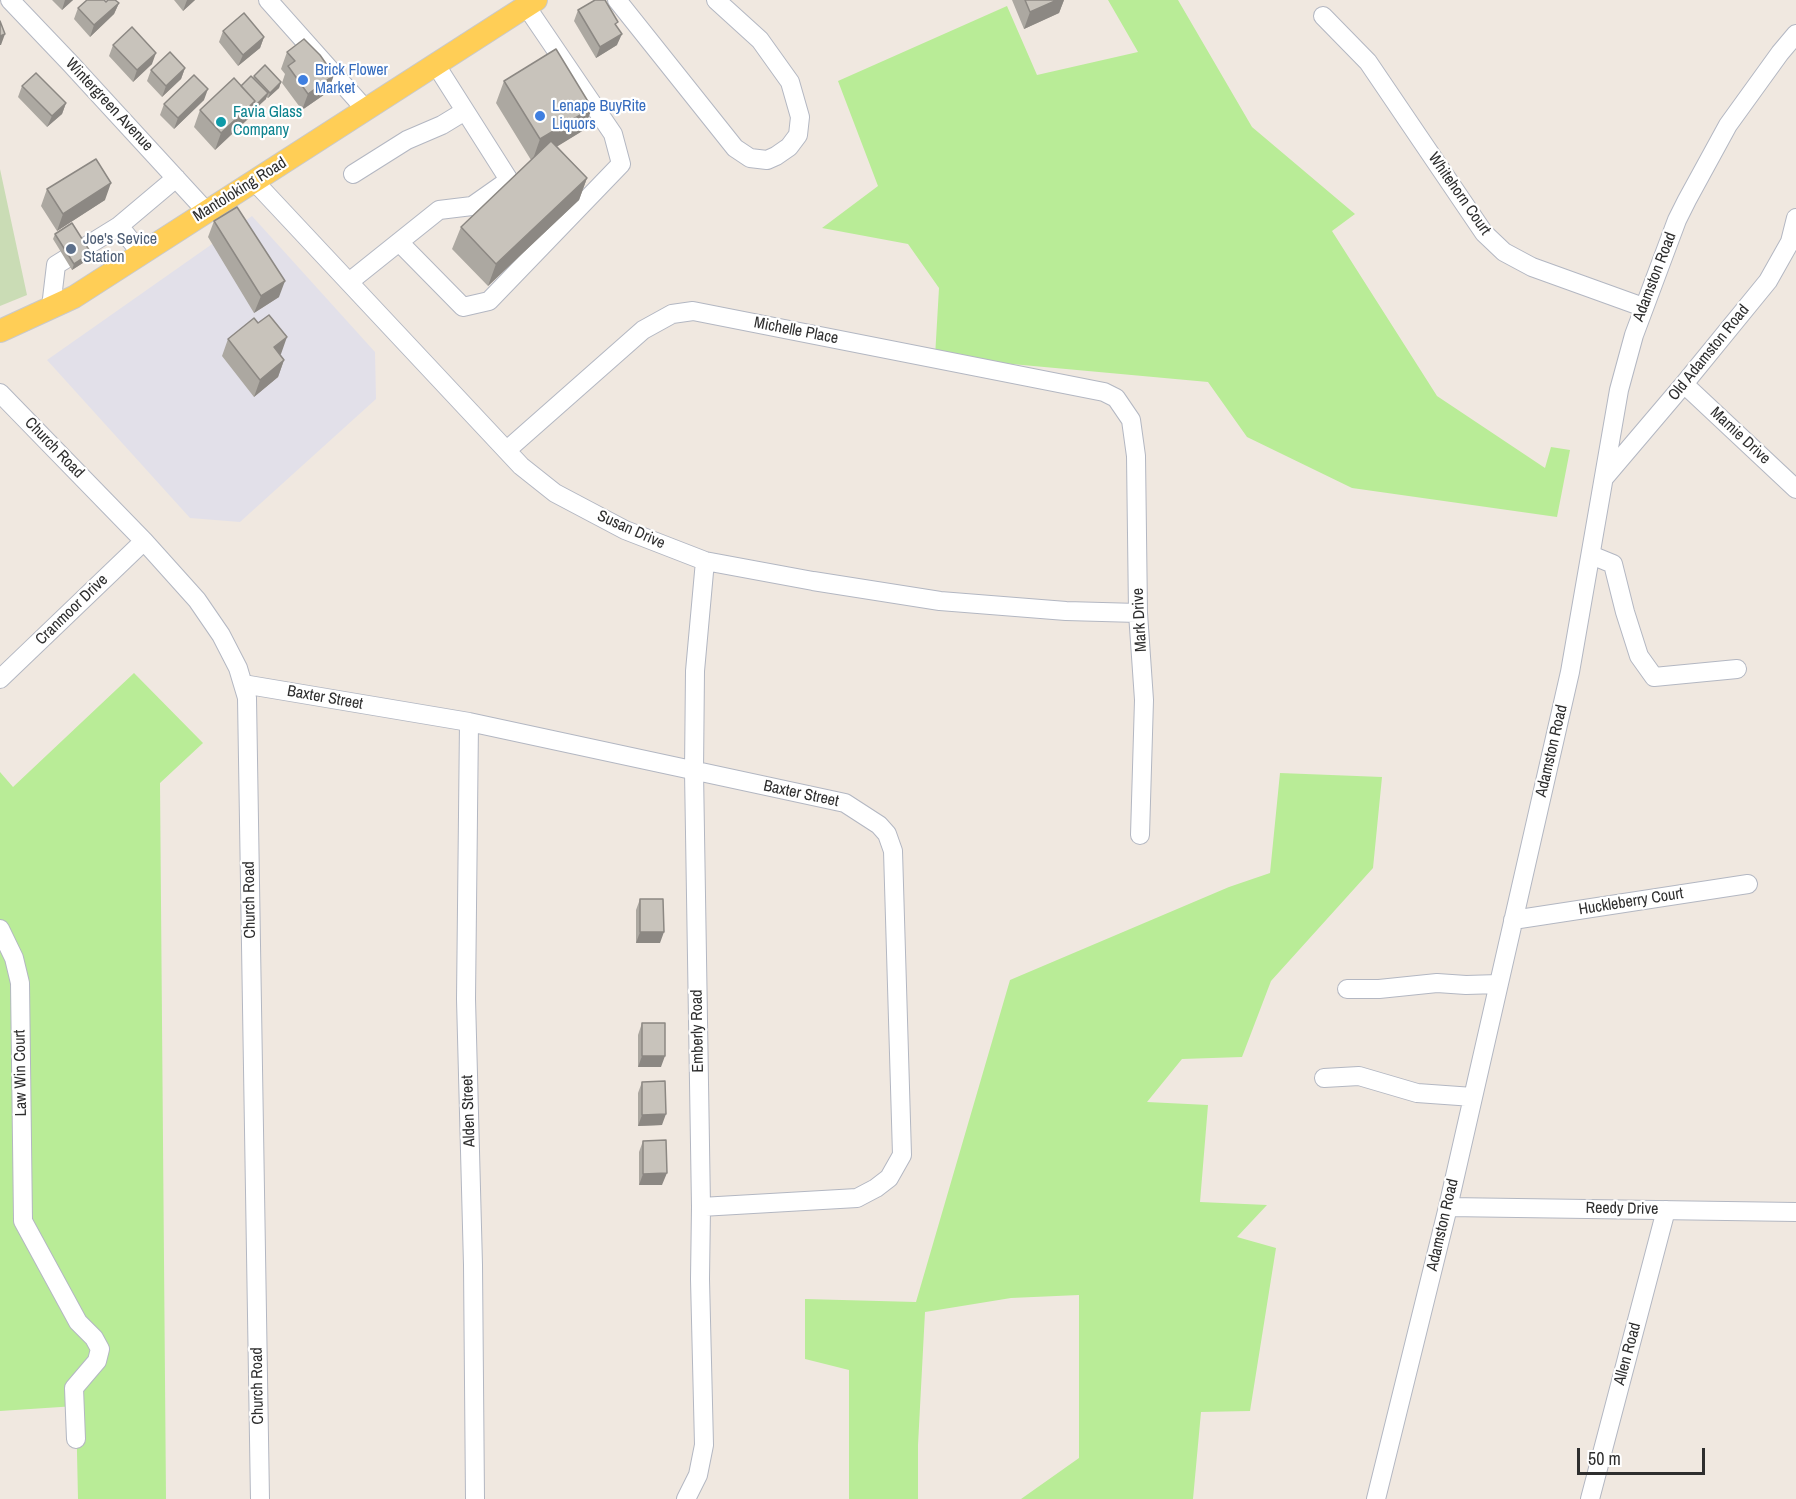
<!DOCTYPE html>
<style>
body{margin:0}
#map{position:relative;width:1796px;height:1499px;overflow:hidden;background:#f0e8e0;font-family:"Archivo Narrow",sans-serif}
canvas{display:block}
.scale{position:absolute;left:1577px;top:1448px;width:128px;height:27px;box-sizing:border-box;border:3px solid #2e2e2e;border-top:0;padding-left:8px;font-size:18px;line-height:21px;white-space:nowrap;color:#2e2e2e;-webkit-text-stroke:4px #fff;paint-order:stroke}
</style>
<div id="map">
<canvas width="1796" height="1499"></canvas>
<div class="scale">50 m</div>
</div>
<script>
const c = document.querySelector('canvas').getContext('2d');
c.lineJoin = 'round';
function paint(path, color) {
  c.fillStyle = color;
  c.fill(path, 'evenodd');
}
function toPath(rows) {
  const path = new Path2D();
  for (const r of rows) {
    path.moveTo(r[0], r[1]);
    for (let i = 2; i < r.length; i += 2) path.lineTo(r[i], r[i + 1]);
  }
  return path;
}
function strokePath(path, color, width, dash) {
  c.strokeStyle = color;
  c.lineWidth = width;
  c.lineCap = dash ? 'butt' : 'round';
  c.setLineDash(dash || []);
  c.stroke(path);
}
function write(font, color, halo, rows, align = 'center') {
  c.font = font + ' "Archivo Narrow",sans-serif';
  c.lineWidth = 4.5;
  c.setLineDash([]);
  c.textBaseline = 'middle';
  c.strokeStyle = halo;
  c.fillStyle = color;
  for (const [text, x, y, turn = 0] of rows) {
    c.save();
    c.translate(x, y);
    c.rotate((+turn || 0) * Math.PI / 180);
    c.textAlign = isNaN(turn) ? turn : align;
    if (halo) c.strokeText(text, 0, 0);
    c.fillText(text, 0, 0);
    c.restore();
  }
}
paint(toPath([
 [252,216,375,352,376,399,240,522,190,518,47,360]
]), '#e2e0e9');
paint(toPath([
 [1108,0,1178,0,1252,127,1355,214,1332,231,1437,396,1545,468,1551,447,1570,450,1557,517,1352,488,1247,437,1208,382,935,357,939,288,908,244,822,228,878,186,838,81,1007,6,1037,75,1138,52],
 [134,673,203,743,160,783,166,1499,78,1499,76,1406,0,1411,0,772,13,787],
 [1280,773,1382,777,1373,868,1271,981,1242,1057,1182,1059,1147,1102,1208,1105,1200,1202,1267,1205,1237,1237,1276,1248,1250,1411,1201,1412,1193,1499,1021,1499,1079,1458,1079,1295,1011,1298,925,1312,918,1445,918,1499,849,1499,849,1370,805,1359,805,1299,916,1302,1010,980,1229,887,1270,873]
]), '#b9ec97');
paint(toPath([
 [0,169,27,295,0,306]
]), '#cadcb5');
const minor = toPath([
 [10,0,70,63,206,211],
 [268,0,366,110],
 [617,0,735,148,750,158,767,160,776,156,789,147,798,135,800,117,790,82,760,40,716,0],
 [1323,16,1368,62,1484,233,1504,252,1532,267,1643,307],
 [353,174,407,140,442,125,465,111],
 [255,182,521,466,555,493,625,530,705,561,813,581,940,601,1066,611,1138,613],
 [119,226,176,178],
 [399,242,463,307,489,301,621,164,613,134,526,6],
 [349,282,439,210,472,206,509,180,436,65],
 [51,307,56,265,119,226,141,253],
 [1684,384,1796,489],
 [0,393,144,541,197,600,221,635,238,668,247,698,260,1499],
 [507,450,643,330,672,314,693,311,1104,392,1116,398,1131,420,1136,456,1138,613,1144,700,1140,835],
 [1605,477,1684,384,1768,281,1790,242,1796,218],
 [1591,555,1613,564,1625,612,1639,656,1654,677,1737,669],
 [0,679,144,541],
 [243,684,469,722,845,803,879,825,887,834,893,851,902,1155,889,1178,876,1188,857,1198,701,1207],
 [469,722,466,999,473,1265,475,1499],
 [1513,920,1748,884],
 [0,929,14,958,20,983,23,1221,78,1322,94,1338,100,1349,97,1361,74,1388,76,1439],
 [1347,989,1379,989,1437,983,1466,985,1499,984],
 [1324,1078,1359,1076,1417,1093,1473,1097],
 [1448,1207,1796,1212],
 [686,1499,698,1475,704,1445,700,1279,701,1207,694,771,695,671,705,561],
 [1376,1499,1448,1207,1570,672,1619,390,1634,335,1677,220,1687,200,1728,125,1780,53,1796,34],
 [1590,1499,1666,1210]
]);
const major = toPath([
 [0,331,74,297,536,0]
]);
strokePath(minor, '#b3b7c2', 20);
strokePath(major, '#c9c9c9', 24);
strokePath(minor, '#fff', 18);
strokePath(major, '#ffce56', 22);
paint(toPath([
 [52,0,73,0,62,10],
 [174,0,195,0,183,11],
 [1012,0,1064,0,1059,13,1024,29],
 [106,2,119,3,114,14,90,37,74,19,78,8],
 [578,10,617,45,596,58,574,21],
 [223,31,264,37,260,48,238,66,219,42],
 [113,45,152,64,133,82,109,56],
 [287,52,328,92,302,110,282,83,285,74,281,69],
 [185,68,181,79,162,97,147,81,151,70],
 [254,76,281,82,279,88,268,98,266,97,266,99,254,110,252,109,249,118,215,150,194,127,200,110,241,86,253,78],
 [504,81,584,130,557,146,587,178,579,200,488,286,452,249,461,227,531,160,496,103],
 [22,86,66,103,62,114,47,127,18,97],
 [204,100,174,129,160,115,164,104],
 [47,189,105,200,57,231,41,206],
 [214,221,279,297,254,313,208,237],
 [55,234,91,253,89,259,72,270,53,239],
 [228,339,281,354,280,354,284,360,278,377,254,397,222,356],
 [640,899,660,943,636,943,636,910],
 [642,1023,661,1067,638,1067,638,1035],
 [642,1082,662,1125,638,1126,638,1093],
 [643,1141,662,1185,639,1185,639,1152]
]), '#aca8a1');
paint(toPath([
 [65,0,73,0,62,10],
 [187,0,195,0,183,11],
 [1057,0,1064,0,1059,13,1024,29,1030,12],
 [119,3,114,14,90,37,94,25],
 [5,34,1,45,0,45,0,36],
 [622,34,617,45,596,58,600,47],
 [264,37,260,48,238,66,243,55],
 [156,53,152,64,133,82,137,70],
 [185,68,181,79,162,97,166,86],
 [334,75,328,92,302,110,308,94],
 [281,82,279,88,268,98,270,93],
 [208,89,204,100,174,129,178,118],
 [268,93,266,99,254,110,256,105],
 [255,101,249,118,215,150,221,133],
 [66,103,62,114,47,127,52,116],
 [592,108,584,130,532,162,540,139],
 [587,178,579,200,488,286,496,264],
 [111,183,105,200,57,231,63,214],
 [91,253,89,259,72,270,74,264],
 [285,281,279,297,254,313,261,296],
 [287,337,281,354,268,364,274,347],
 [284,360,278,377,254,397,260,380],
 [640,932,664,932,660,943,636,943],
 [642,1056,665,1056,661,1067,638,1067],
 [666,1114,662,1125,638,1126,642,1115],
 [667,1173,662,1185,639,1185,643,1174]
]), '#8c8883');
const building = toPath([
 [87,0,104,0,106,2,108,0,115,0,119,3,94,25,78,8,87,0],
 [595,0,605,0,618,22,615,24,622,34,600,47,578,10,595,0],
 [1025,0,1057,0,1030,12,1025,0],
 [244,13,264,37,243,55,223,31,244,13],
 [0,21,5,34,0,36,0,21],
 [132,27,156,53,137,70,113,45,132,27],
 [304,39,320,55,334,75,308,94,288,66,295,61,287,52,304,39],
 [556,49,592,108,540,139,504,81,556,49],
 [170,52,185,68,166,86,151,70,170,52],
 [265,65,281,82,270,93,254,76,265,65],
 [36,73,66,103,52,116,22,86,36,73],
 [194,75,208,89,178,118,164,104,194,75],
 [251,76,268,93,256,105,254,103,255,101,241,86,251,76],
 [234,78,255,101,221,133,200,110,234,78],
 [551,141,587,178,496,264,461,227,551,141],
 [96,159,111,183,63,214,47,189,96,159],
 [237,207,285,281,261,296,214,221,237,207],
 [72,223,91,253,74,264,55,234,72,223],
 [269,315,287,337,274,347,284,360,260,380,228,339,254,318,258,323,269,315],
 [640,899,663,899,664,932,640,932,640,899],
 [642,1023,665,1023,665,1056,642,1056,642,1023],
 [665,1081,666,1114,642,1115,642,1082,665,1081],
 [666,1140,667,1173,643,1174,643,1141,666,1140]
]);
paint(building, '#c8c3bb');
strokePath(building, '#8c8883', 1.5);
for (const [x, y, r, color] of [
 [303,80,6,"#3f7fe0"],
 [540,116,6,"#3f7fe0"],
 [221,122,6,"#0f9aa8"],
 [71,249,6,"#5c6f8a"]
]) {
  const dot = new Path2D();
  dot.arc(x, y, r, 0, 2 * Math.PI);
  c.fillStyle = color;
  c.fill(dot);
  strokePath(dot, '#fff', 2);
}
write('16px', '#366cbe', '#fff', [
 ["Brick Flower",315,71],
 ["Market",315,89],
 ["Lenape BuyRite",552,107],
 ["Liquors",552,125]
], 'left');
write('16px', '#2e2e2e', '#fff', [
 ["Wintergreen Avenue",109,105,47],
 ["Mantoloking Road",240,190,-32],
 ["Whitehorn Court",1459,194,55],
 ["Adamston Road",1655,277,-69],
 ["Michelle Place",796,331,11],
 ["Old Adamston Road",1709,353,-51],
 ["Mamie Drive",1740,436,43],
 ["Church Road",54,448,46],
 ["Susan Drive",631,530,24],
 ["Cranmoor Drive",72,610,-44],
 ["Mark Drive",1140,620,-93],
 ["Baxter Street",325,698,10],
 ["Adamston Road",1552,751,-77],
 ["Baxter Street",801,794,12],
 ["Church Road",250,900,-91],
 ["Huckleberry Court",1631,902,-9],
 ["Emberly Road",698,1031,-91],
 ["Law Win Court",21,1073,-91],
 ["Alden Street",469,1111,-92],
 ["Reedy Drive",1622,1209,1],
 ["Adamston Road",1443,1225,-77],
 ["Allen Road",1628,1354,-75],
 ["Church Road",258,1386,-91]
]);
write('16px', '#0d838f', '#fff', [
 ["Favia Glass",233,113],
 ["Company",233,131]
], 'left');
write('16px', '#4e5e75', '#fff', [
 ["Joe's Sevice",83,240],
 ["Station",83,258]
], 'left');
</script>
